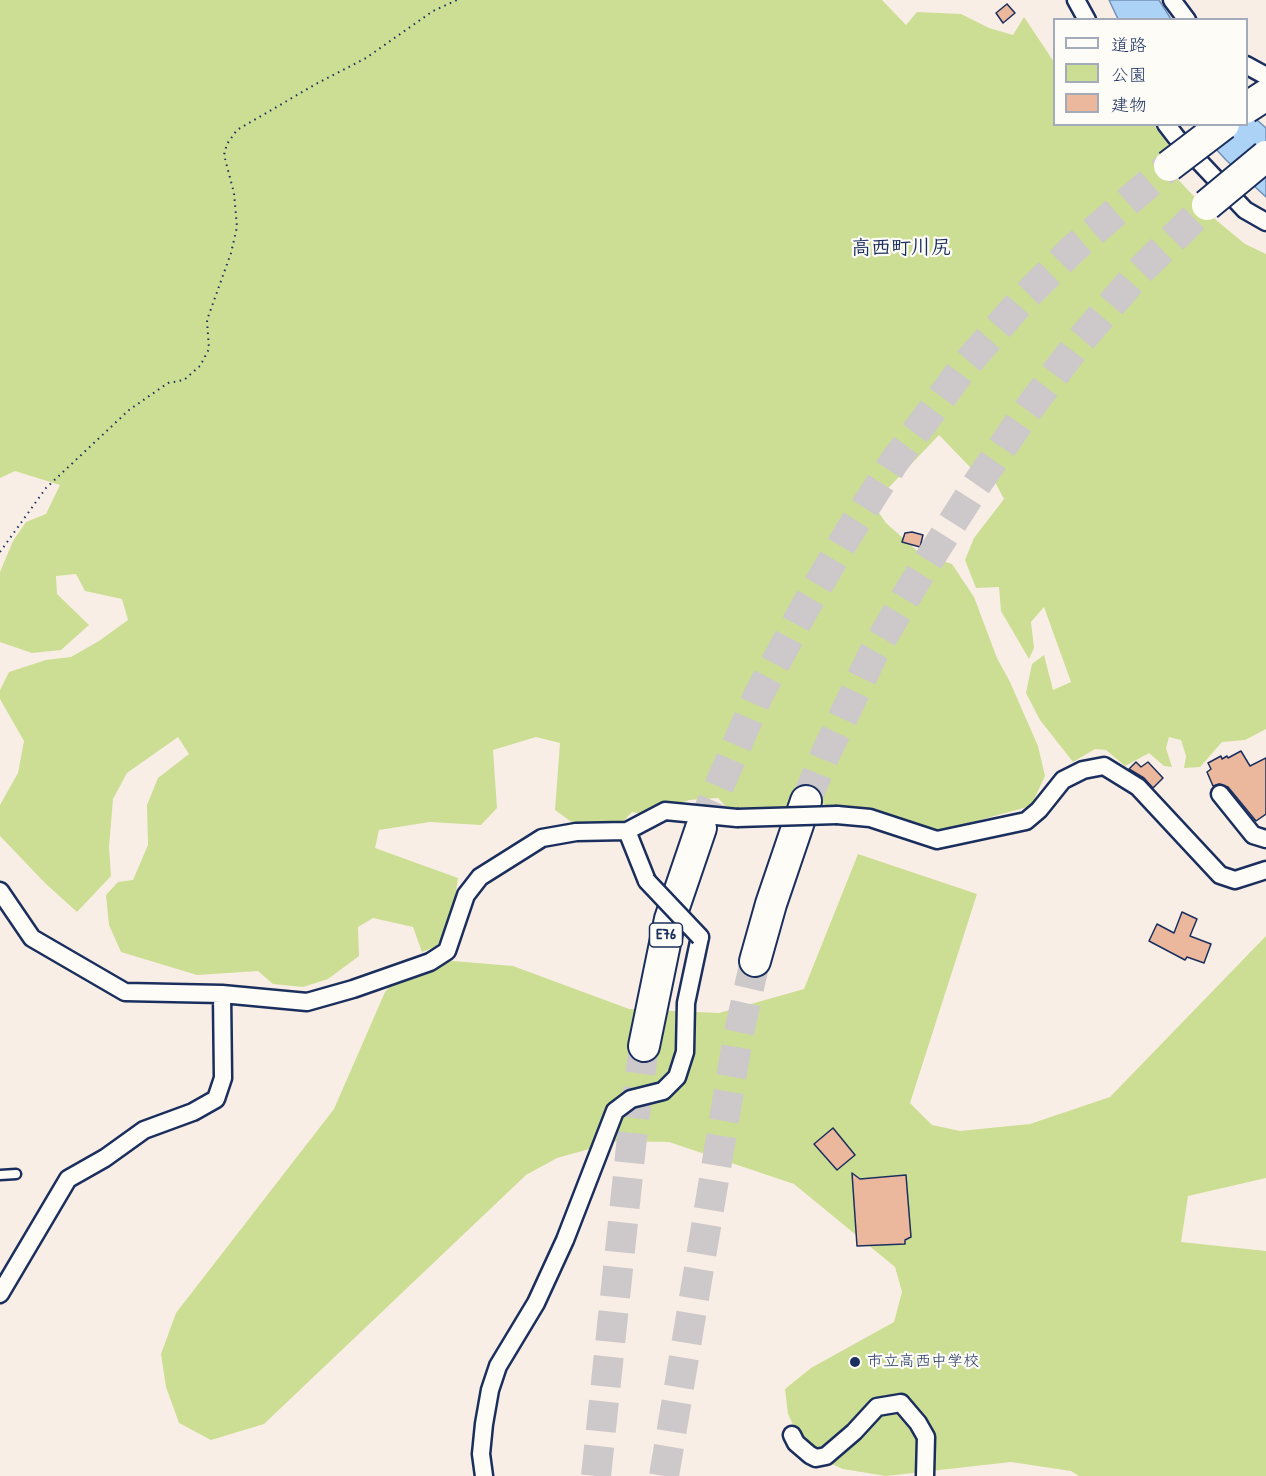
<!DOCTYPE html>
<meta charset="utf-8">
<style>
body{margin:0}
#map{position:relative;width:1266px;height:1476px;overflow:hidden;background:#f9eee5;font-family:"Patrick Hand","Klee One",sans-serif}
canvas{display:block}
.legend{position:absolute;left:1053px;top:18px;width:195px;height:108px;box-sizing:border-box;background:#fdfcf7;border:2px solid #a3aaba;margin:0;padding:8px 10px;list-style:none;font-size:18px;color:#1b2f5e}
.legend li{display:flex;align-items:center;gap:12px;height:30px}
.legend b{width:30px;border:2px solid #a3aaba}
</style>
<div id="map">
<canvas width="1266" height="1476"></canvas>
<ul class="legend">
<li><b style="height:8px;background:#fdfcf7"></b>道路</li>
<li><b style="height:16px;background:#ccde93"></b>公園</li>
<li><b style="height:16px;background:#ebb89d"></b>建物</li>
</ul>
</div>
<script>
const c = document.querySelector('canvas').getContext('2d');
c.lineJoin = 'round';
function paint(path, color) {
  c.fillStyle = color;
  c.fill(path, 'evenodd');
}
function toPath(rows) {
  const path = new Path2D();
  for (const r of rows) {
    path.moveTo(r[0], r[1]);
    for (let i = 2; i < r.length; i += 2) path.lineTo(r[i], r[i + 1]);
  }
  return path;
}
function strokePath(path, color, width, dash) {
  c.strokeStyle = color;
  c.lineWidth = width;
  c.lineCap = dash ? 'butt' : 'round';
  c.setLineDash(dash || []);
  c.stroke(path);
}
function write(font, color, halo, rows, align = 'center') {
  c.font = font + ' "Patrick Hand","Klee One",sans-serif';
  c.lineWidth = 4.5;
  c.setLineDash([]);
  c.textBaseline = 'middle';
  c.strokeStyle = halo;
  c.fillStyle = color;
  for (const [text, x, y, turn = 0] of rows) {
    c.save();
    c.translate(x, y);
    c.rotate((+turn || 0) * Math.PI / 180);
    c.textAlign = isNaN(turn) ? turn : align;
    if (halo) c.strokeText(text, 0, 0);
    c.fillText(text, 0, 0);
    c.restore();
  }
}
paint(toPath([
 [0,0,882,0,906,25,917,12,961,14,989,28,1013,35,1024,17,1054,62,1054,124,1154,125,1171,149,1159,159,1216,220,1245,244,1266,254,1266,729,1245,740,1222,742,1200,767,1184,768,1186,756,1181,740,1169,737,1166,748,1172,767,1164,766,1149,753,1125,766,1106,750,1095,749,1073,762,1040,720,1026,693,1032,664,1044,655,1053,690,1071,682,1044,607,1031,622,1034,648,1029,659,1001,611,999,587,976,588,965,560,974,538,1004,499,987,467,970,467,939,435,873,504,886,523,922,555,952,564,974,597,997,658,1010,682,1038,746,1045,776,1031,806,936,832,872,812,827,806,814,797,788,807,731,812,718,798,689,800,649,815,632,812,618,827,573,823,555,810,560,743,536,737,493,750,497,808,481,825,430,822,379,830,375,848,458,878,453,910,437,946,422,952,413,927,373,918,358,927,359,956,328,979,303,987,273,984,258,971,197,975,121,952,109,925,106,895,118,882,133,880,148,845,147,805,158,778,189,754,178,737,127,773,113,799,109,847,111,876,77,912,45,883,0,836,0,805,18,773,24,741,0,699,0,690,9,672,46,660,71,657,99,641,128,620,122,599,85,591,76,574,56,576,57,594,89,625,61,650,32,653,0,642,0,572,13,541,26,522,46,514,60,485,15,471,0,478],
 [858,854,977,894,910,1103,932,1125,960,1131,1030,1124,1110,1097,1266,936,1266,1178,1188,1196,1181,1242,1266,1251,1266,1476,1079,1476,1071,1471,1011,1462,886,1476,843,1469,806,1453,788,1414,785,1389,811,1368,894,1322,902,1292,895,1267,794,1184,669,1142,618,1141,557,1158,526,1175,264,1424,211,1440,179,1423,166,1387,161,1354,176,1313,334,1109,385,992,407,968,453,961,513,966,629,1009,719,1013,804,989]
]), '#ccde93');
const water = toPath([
 [1109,0,1159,0,1171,19,1118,19,1109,0],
 [1247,111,1266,128,1266,197,1226,160,1194,125,1246,124,1247,111]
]);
paint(water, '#acd2f6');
strokePath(water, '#7291b9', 1.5);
const building = toPath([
 [1007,4,1015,13,1003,23,996,13,1007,4],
 [912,532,923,535,920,547,902,542,905,533,912,532],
 [1241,751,1250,766,1266,758,1266,814,1256,821,1228,787,1219,784,1213,786,1207,772,1211,769,1208,763,1221,756,1222,759,1227,756,1228,758,1241,751],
 [1136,762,1141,767,1148,762,1163,778,1153,788,1144,778,1129,769,1136,762],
 [1182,912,1197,919,1190,936,1211,944,1204,963,1187,957,1185,960,1149,941,1157,924,1174,933,1182,912],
 [833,1128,855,1155,837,1170,814,1144,833,1128],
 [852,1173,860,1179,906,1175,911,1237,905,1240,905,1244,857,1246,852,1173]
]);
paint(building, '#ebb89d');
strokePath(building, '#1b2f5e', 1.5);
strokePath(toPath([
 [806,801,825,755,874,652,913,585,975,487,1027,411,1080,341,1140,271,1207,205],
 [701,828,758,696,803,611,848,534,894,462,963,368,1023,299,1073,249,1169,166],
 [596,1476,633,1128,644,1046],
 [664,1476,738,1037,755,961]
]), '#cdc8ca', 30, [30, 15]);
const lane = toPath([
 [0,1175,16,1174]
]);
const street = toPath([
 [1076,0,1087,20],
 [1172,0,1187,20],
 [1246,65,1266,76],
 [1166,124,1176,137,1245,210,1266,222],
 [1220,794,1253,835,1266,839],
 [837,815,870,818,937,840,1026,821,1039,810,1063,780,1083,770,1104,766,1138,787,1220,875,1235,880,1266,870],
 [627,831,647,881],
 [0,891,32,938,125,992,222,994,307,1002,353,989,430,962,447,951,466,895,480,877,542,838,576,832,627,831,665,811,737,818],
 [0,1294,68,1179,105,1158,144,1130,193,1112,216,1099,223,1078,222,994],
 [792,1435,796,1443,810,1455,816,1458,826,1456,854,1432,877,1407,901,1403,918,1423,926,1437,925,1476],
 [484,1476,481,1454,484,1424,490,1390,498,1366,536,1303,565,1240,615,1111,631,1099,663,1091,677,1077,685,1052,686,1003,700,937]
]);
const highway = toPath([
 [755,961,771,904,806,801],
 [644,1046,670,919,701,828]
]);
strokePath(lane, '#1b2f5e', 13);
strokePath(street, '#1b2f5e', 21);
strokePath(highway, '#1b2f5e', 34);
strokePath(toPath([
 [0,552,46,488,129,410,168,383,184,380,200,366,209,349,207,320,231,253,237,227,234,193,224,155,227,144,237,130,316,84,366,58,433,11,457,0]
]), '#1b2f5e', 2, [1.5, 4.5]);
strokePath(lane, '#fdfcf7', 8);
strokePath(street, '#fdfcf7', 16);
strokePath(highway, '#fdfcf7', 30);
const streetBridge = toPath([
 [737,818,837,815],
 [647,881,700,937]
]);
const highwayBridge = toPath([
 [1246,108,1266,95],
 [1169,166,1224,124],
 [1207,205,1266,156]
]);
strokePath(streetBridge, '#1b2f5e', 21, []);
strokePath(highwayBridge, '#1b2f5e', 34, []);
strokePath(streetBridge, '#fdfcf7', 16);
strokePath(highwayBridge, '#fdfcf7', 30);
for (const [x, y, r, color] of [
 [855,1362,6,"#1b2f5e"]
]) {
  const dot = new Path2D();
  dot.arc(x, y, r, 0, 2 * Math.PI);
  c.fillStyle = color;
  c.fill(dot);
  strokePath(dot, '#fdfcf7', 2);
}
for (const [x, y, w] of [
 [666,935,33]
]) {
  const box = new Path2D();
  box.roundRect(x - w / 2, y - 12, w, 24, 4.5);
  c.fillStyle = '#fdfcf7';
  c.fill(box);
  strokePath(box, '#1b2f5e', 1.5);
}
write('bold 15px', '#1b2f5e', null, [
 ["E76",666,935]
]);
write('16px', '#1b2f5e', '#fdfcf7', [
 ["市立高西中学校",867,1362]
], 'left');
write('bold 20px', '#1b2f5e', '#fdfcf7', [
 ["高西町川尻",901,249]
]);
</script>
